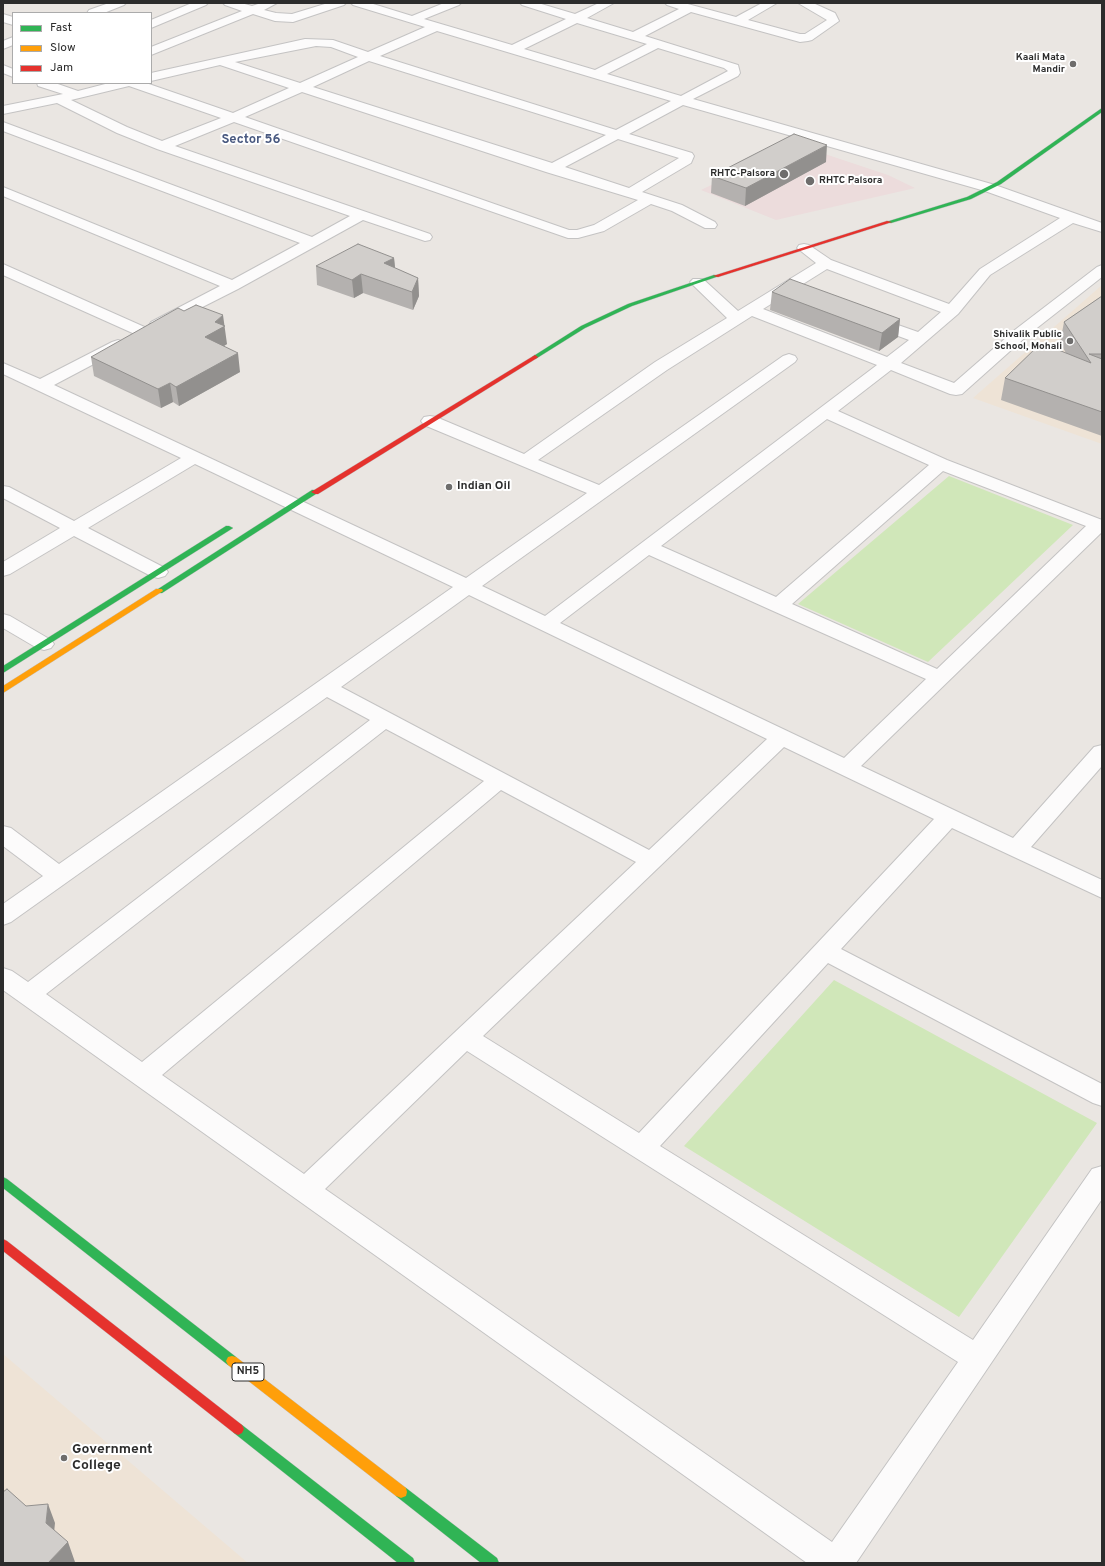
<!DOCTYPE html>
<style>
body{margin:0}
#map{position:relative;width:1105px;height:1566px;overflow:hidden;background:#eae6e2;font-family:Overpass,sans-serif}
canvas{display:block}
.frame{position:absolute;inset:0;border:4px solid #2c2c2c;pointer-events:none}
.legend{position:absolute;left:12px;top:12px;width:140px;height:72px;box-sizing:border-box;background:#fff;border:1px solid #ababab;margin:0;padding:5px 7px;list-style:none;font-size:12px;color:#2c2c2c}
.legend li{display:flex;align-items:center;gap:8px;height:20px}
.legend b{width:20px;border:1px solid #ababab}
</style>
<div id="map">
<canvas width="1105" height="1566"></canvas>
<div class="frame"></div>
<ul class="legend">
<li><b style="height:5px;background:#30b455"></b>Fast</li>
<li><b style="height:5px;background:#ff9f0a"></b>Slow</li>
<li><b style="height:5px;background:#e5322d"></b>Jam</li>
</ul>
</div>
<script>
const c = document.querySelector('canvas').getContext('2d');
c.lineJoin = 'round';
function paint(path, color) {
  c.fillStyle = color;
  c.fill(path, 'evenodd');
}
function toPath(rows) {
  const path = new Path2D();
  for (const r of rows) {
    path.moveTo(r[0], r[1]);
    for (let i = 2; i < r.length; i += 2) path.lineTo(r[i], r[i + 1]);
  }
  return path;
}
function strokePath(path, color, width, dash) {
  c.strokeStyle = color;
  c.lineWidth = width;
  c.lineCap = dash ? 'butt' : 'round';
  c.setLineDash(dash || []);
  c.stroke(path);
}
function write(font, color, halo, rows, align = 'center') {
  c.font = font + ' Overpass,sans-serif';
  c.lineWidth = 4;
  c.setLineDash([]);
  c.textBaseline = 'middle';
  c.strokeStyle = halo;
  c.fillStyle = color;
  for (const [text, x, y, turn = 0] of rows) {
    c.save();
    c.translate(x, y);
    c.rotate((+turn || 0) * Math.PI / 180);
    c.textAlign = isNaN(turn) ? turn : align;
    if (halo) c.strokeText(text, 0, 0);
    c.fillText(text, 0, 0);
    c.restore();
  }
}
paint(toPath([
 [1102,285,1102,444,973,398],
 [3,1354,248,1563,3,1563]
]), '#eee3d6');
paint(toPath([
 [795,144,888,175,915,188,776,220,701,190]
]), '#ecdcdc');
paint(toPath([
 [949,476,1073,525,928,662,798,604],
 [834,980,1097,1123,959,1317,684,1146]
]), '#d0e7b9');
const street = toPath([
 [109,3,126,3,124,5,104,13,87,13,89,10,109,3],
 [192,3,208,3,206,5,151,28,151,20,192,3],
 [223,3,241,3,252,6,261,3,277,3,264,10,276,13,292,14,328,3,346,3,344,5,293,22,275,21,253,14,151,55,151,47,242,11,225,5,223,3],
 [351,3,370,3,412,16,444,3,461,3,459,5,424,19,512,45,566,19,522,5,520,3,538,3,575,14,599,3,614,3,587,18,633,32,679,9,667,5,665,3,684,3,736,17,762,3,777,3,748,20,800,34,805,34,827,20,798,3,813,3,835,13,839,21,812,40,808,41,800,42,691,12,645,36,738,65,740,73,738,76,693,99,995,185,1102,223,1102,232,1073,223,990,275,958,314,901,363,954,383,1016,329,1097,267,1102,265,1102,277,1028,335,962,394,956,395,950,394,891,370,838,411,947,460,1102,520,1102,532,861,766,1013,838,1094,747,1102,745,1102,766,1031,847,1102,880,1102,898,952,828,841,949,1102,1084,1102,1106,1093,1103,828,963,660,1146,973,1340,1092,1169,1102,1166,1102,1199,856,1563,807,1563,3,990,3,968,12,971,28,982,370,720,327,697,11,922,3,925,3,904,43,876,3,846,3,826,11,828,59,864,453,587,195,464,88,528,165,568,168,572,165,576,158,578,151,576,74,536,10,574,3,576,3,562,60,528,3,498,3,486,9,487,74,521,181,458,3,374,3,363,40,379,112,342,118,340,124,342,126,345,124,348,54,385,466,578,587,493,424,425,421,421,424,417,430,416,436,417,524,454,655,362,727,318,693,285,690,282,693,279,703,279,738,311,816,263,797,248,799,245,804,244,809,245,831,260,949,304,980,269,1060,218,985,191,683,105,629,134,692,153,694,156,691,163,642,192,682,205,715,222,717,225,715,228,705,228,672,211,651,204,604,231,578,238,568,238,234,122,175,146,430,234,432,237,430,240,425,241,363,220,238,289,157,330,151,328,149,325,151,322,220,286,3,196,3,187,232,280,300,243,3,131,3,122,312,237,350,216,157,149,117,133,57,103,3,114,3,106,63,94,38,86,37,83,55,83,78,91,109,83,146,83,233,113,289,88,220,65,151,81,151,73,305,39,333,40,368,52,425,27,353,5,351,3],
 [577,23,647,44,595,70,524,49,577,23],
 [437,31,671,101,616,130,380,56,437,31],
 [316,46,331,47,358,57,300,83,235,62,316,46],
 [658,48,724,68,728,71,681,96,607,74,658,48],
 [369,61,606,135,552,163,313,87,369,61],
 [129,86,221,118,162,141,127,127,71,100,129,86],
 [302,92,546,172,638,200,594,225,577,230,569,230,245,117,302,92],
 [618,139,679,158,629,188,565,167,618,139],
 [827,269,941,312,918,332,878,318,866,318,864,321,866,324,909,340,887,357,763,309,827,269],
 [752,316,877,365,545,616,482,586,795,362,797,359,795,356,789,354,783,356,599,485,538,460,667,370,752,316],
 [827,419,929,465,776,597,661,546,827,419],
 [943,471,1086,526,937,669,792,604,943,471],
 [649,555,771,610,926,679,844,758,560,623,649,555],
 [469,595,767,739,649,850,341,687,469,595],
 [386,729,484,781,142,1062,46,994,386,729],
 [784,747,934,819,639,1133,483,1036,784,747],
 [501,790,636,862,304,1174,162,1075,501,790],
 [467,1051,958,1362,832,1542,325,1189,467,1051],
 [3,14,13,17,13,25,3,22,3,14],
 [13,37,13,45,3,49,3,41,13,37],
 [3,65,13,69,13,77,3,73,3,65],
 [3,264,149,329,151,332,149,335,143,337,137,335,3,275,3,264],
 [3,614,10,616,51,640,54,644,51,648,44,650,37,648,3,628,3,614]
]);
const fast = toPath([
 [1102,108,1102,112,1001,184,971,199,891,223,886,222,967,197,997,182,1102,108],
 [714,275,719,276,632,306,585,328,537,358,535,359,532,357,581,326,628,304,714,275],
 [312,490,315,490,319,492,162,593,156,593,155,591,312,490],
 [226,526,229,526,233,528,3,673,3,666,226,526],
 [3,1177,7,1179,236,1357,238,1361,236,1365,232,1366,228,1365,3,1188,3,1177],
 [238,1423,242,1425,413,1558,415,1563,398,1563,234,1433,232,1429,234,1425,238,1423],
 [401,1486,406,1488,497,1558,499,1563,481,1563,396,1496,395,1492,396,1488,401,1486]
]);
const slow = toPath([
 [156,589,162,589,163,591,3,693,3,686,156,589],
 [232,1356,236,1357,406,1488,407,1492,406,1496,401,1498,396,1496,228,1365,226,1361,228,1357,232,1356]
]);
const jam = toPath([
 [887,221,892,222,718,277,713,276,887,221],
 [535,355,538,357,537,358,318,494,315,494,311,492,535,355],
 [3,1239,7,1241,242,1425,244,1429,242,1433,238,1435,234,1433,3,1251,3,1239]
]);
strokePath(street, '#c4c3c3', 2);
strokePath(fast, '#c4c3c3', 1);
strokePath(slow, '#c4c3c3', 1);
strokePath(jam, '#c4c3c3', 1);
paint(street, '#fcfbfb');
paint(fast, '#30b455');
paint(slow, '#ff9f0a');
paint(jam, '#e5322d');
paint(toPath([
 [826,162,745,206,711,193,712,176],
 [394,258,395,268,418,278,419,296,413,310,363,293,354,298,317,285,316,266],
 [772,292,900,319,898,337,879,351,770,310],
 [1102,296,1102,436,1001,400,1005,378,1066,353,1060,343,1064,322],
 [184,311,227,344,224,346,240,372,179,406,173,402,161,408,94,376,91,357]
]), '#b4b1af');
paint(toPath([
 [827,145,826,162,745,206,746,188],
 [394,258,396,277,384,263],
 [361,274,363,293,354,298,352,280],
 [418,278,419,296,413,310,412,292],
 [223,315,227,344,208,356,205,337,215,322],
 [900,319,898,337,879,351,882,333],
 [238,353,240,372,179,406,176,387],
 [170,383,173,402,161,408,158,389],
 [48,1504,55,1523,53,1543,46,1523],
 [68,1542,75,1562,74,1563,48,1563]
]), '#92908e');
const building = toPath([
 [794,134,827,145,746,188,712,176,794,134],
 [358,244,394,258,384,263,418,278,412,292,361,274,352,280,316,266,358,244],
 [790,279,900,319,882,333,772,292,790,279],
 [1102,296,1102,354,1089,354,1102,359,1102,412,1005,378,1041,343,1091,363,1064,322,1102,296],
 [196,305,223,315,215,322,225,326,205,337,238,353,176,387,170,383,158,389,91,357,178,308,184,311,196,305],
 [7,1489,26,1506,48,1504,46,1523,68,1542,48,1563,3,1563,3,1492,7,1489]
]);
paint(building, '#d1cecb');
strokePath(building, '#92908e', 1);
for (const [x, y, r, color] of [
 [1073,64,4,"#6e6d6c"],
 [784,174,5,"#6e6d6c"],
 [810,181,5,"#6e6d6c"],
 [1070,341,4,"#6e6d6c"],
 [449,487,4,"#6e6d6c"],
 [64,1458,4,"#6e6d6c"]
]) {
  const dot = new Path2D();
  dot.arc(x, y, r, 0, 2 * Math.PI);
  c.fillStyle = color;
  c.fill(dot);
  strokePath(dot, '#fff', 1.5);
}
write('bold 10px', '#2c2c2c', '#fff', [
 ["Kaali Mata",1065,58],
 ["Mandir",1065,70],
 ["RHTC-Palsora",775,174],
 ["RHTC Palsora",819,181,"left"],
 ["Shivalik Public",1062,335],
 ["School, Mohali",1062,347]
], 'right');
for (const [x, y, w] of [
 [248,1372,32]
]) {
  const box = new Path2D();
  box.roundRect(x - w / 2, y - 9, w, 18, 3);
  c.fillStyle = '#fff';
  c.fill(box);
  strokePath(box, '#2c2c2c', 1);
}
write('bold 11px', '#2c2c2c', null, [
 ["NH5",248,1372]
]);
write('bold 12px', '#2c2c2c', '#fff', [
 ["Indian Oil",457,487]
], 'left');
write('bold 13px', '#495980', '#fff', [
 ["Sector 56",251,140]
]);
write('bold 14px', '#2c2c2c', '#fff', [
 ["Government",72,1450],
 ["College",72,1466]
], 'left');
</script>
